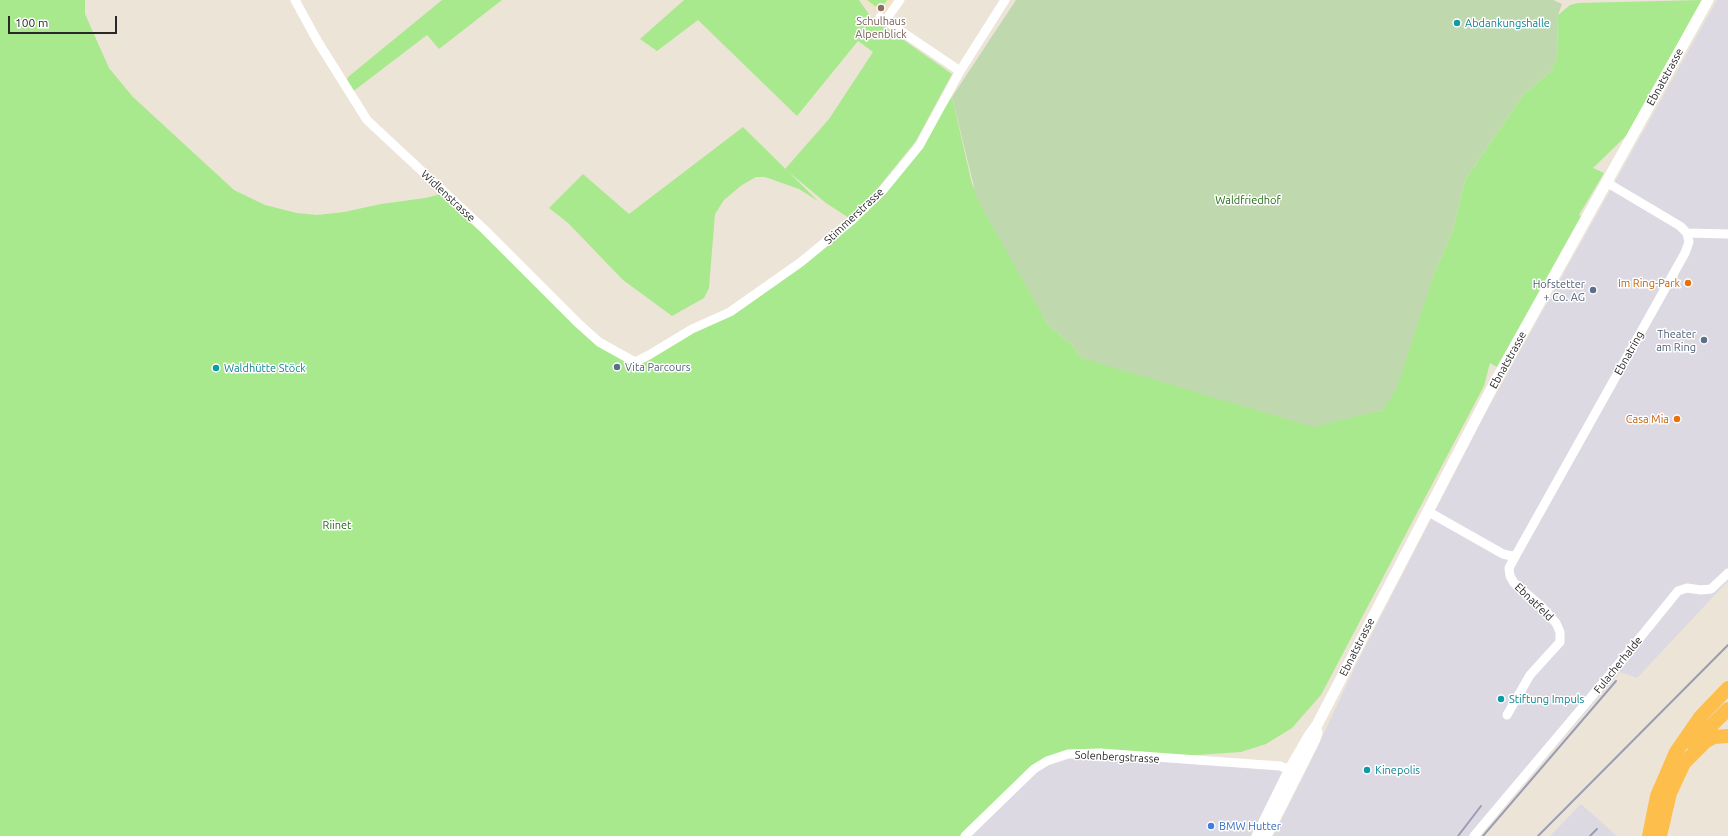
<!DOCTYPE html>
<meta charset="utf-8">
<style>
body{margin:0}
#map{position:relative;width:1728px;height:836px;overflow:hidden;background:#ece4d7;font-family:Ubuntu,sans-serif}
canvas{display:block}
.scale{position:absolute;left:8px;top:16px;width:109px;height:18px;box-sizing:border-box;border:2px solid #282828;border-top:0;padding-left:5px;font-size:12px;line-height:14px;white-space:nowrap;color:#282828;-webkit-text-stroke:3px #fff;paint-order:stroke}
</style>
<div id="map">
<canvas width="1728" height="836"></canvas>
<div class="scale">100 m</div>
</div>
<script>
const c = document.querySelector('canvas').getContext('2d');
c.lineJoin = 'round';
function paint(path, color) {
  c.fillStyle = color;
  c.fill(path, 'evenodd');
}
function toPath(rows) {
  const path = new Path2D();
  for (const r of rows) {
    path.moveTo(r[0], r[1]);
    for (let i = 2; i < r.length; i += 2) path.lineTo(r[i], r[i + 1]);
  }
  return path;
}
function strokePath(path, color, width, dash) {
  c.strokeStyle = color;
  c.lineWidth = width;
  c.lineCap = dash ? 'butt' : 'round';
  c.setLineDash(dash || []);
  c.stroke(path);
}
function write(font, color, halo, rows, align = 'center') {
  c.font = font + ' Ubuntu,sans-serif';
  c.lineWidth = 3;
  c.setLineDash([]);
  c.textBaseline = 'middle';
  c.strokeStyle = halo;
  c.fillStyle = color;
  for (const [text, x, y, turn = 0] of rows) {
    c.save();
    c.translate(x, y);
    c.rotate((+turn || 0) * Math.PI / 180);
    c.textAlign = isNaN(turn) ? turn : align;
    if (halo) c.strokeText(text, 0, 0);
    c.fillText(text, 0, 0);
    c.restore();
  }
}
paint(toPath([
 [1717,0,1728,0,1728,581,1637,678,1620,672,1479,836,1273,836,1309,765,1356,665,1486,412],
 [1068,754,1290,769,1262,836,965,836,1034,769],
 [1581,804,1617,836,1550,836]
]), '#dcd9e3');
paint(toPath([
 [862,0,896,0,883,17]
]), '#f0e4c4');
paint(toPath([
 [0,0,85,0,85,14,109,68,133,97,234,190,265,205,297,213,317,215,344,212,381,204,425,198,445,193,579,324,630,361,730,312,852,220,826,203,785,169,829,119,873,52,858,41,797,116,698,20,657,51,640,39,684,0,859,0,873,20,888,29,952,74,916,141,855,216,919,146,952,97,972,184,1048,325,1072,345,1081,358,1355,416,1383,410,1434,274,1453,230,1465,180,1523,95,1552,70,1557,57,1558,15,1570,5,1578,3,1702,0,1627,135,1593,168,1604,173,1579,215,1581,216,1497,367,1490,363,1484,386,1321,695,1292,728,1266,744,1241,752,1152,758,1100,753,1047,761,965,836,0,836],
 [442,0,502,0,439,49,427,35,351,93,346,83,348,77],
 [867,0,887,0,880,10],
 [743,127,818,201,799,189,765,177,756,177,742,185,724,200,715,214,709,288,704,298,672,316,623,280,568,223,549,208,583,174,629,214]
]), '#a9e98d');
paint(toPath([
 [1016,0,1553,0,1562,4,1558,15,1557,57,1552,70,1523,95,1465,180,1453,230,1434,274,1397,388,1383,410,1313,427,1081,358,1072,345,1048,325,977,199,952,97]
]), '#c0d8ad');
strokePath(toPath([
 [295,0,318,42,367,120,485,230,579,324,599,342,635,362,649,355,692,329,730,312,801,262,852,220,883,190,919,146,960,71,1005,0],
 [880,17,960,71],
 [885,21,900,0],
 [1687,233,1728,234],
 [1427,511,1503,554,1512,556,1516,555,1685,253,1689,242,1687,233,1680,226,1606,182],
 [1507,715,1530,675,1560,642,1560,632,1556,623,1541,606,1514,583,1510,576,1509,568,1516,555],
 [965,836,1034,769,1047,761,1068,754,1100,753,1280,766,1295,772],
 [1474,836,1608,677,1678,591,1687,588,1701,590,1711,589,1728,573]
]), '#fff', 9);
strokePath(toPath([
 [1257,836,1290,769,1309,736,1317,725,1493,386,1708,0],
 [1266,836,1315,739,1317,732]
]), '#fff', 11);
strokePath(toPath([
 [1694,746,1707,730,1728,709],
 [1649,836,1657,796,1676,752,1701,716,1728,688],
 [1660,836,1670,793,1684,763,1705,742,1714,737,1728,736]
]), '#febe4c', 14);
strokePath(toPath([
 [1458,836,1481,806],
 [1483,836,1616,681],
 [1538,836,1728,645],
 [1590,836,1597,829]
]), '#9a9db4', 2);
for (const [x, y, r, color] of [
 [881,8,4,"#8d6e63"],
 [1457,23,4,"#0f9aa8"],
 [1688,283,4,"#e8710a"],
 [1593,290,4,"#5c6f8a"],
 [1704,340,4,"#5c6f8a"],
 [617,367,4,"#5c6f8a"],
 [216,368,4,"#0f9aa8"],
 [1677,419,4,"#e8710a"],
 [1501,699,4,"#0f9aa8"],
 [1367,770,4,"#0f9aa8"],
 [1211,826,4,"#3f7fe0"]
]) {
  const dot = new Path2D();
  dot.arc(x, y, r, 0, 2 * Math.PI);
  c.fillStyle = color;
  c.fill(dot);
  strokePath(dot, '#fff', 1.5);
}
write('11px', '#785e54', '#fff', [
 ["Schulhaus",881,21],
 ["Alpenblick",881,34]
]);
write('11px', '#0d838f', '#fff', [
 ["Abdankungshalle",1465,23],
 ["Waldhütte Stöck",224,368],
 ["Stiftung Impuls",1509,699],
 ["Kinepolis",1375,770]
], 'left');
write('11px', '#282828', '#fff', [
 ["Ebnatstrasse",1665,77,-61],
 ["Widlenstrasse",448,196,43],
 ["Stimmerstrasse",854,216,-43],
 ["Ebnatring",1629,353,-61],
 ["Ebnatstrasse",1508,360,-61],
 ["Ebnatfeld",1534,602,44],
 ["Ebnatstrasse",1357,647,-63],
 ["Fulacherhalde",1618,665,-51],
 ["Solenbergstrasse",1117,757,3]
]);
write('11px', '#216a12', '#fff', [
 ["Waldfriedhof",1248,200],
 ["Riinet",337,525]
]);
write('11px', '#c56008', '#fff', [
 ["Im Ring-Park",1680,283],
 ["Casa Mia",1669,419]
], 'right');
write('11px', '#4e5e75', '#fff', [
 ["Hofstetter",1585,284],
 ["+ Co. AG",1585,297],
 ["Theater",1696,334],
 ["am Ring",1696,347],
 ["Vita Parcours",625,367,"left"]
], 'right');
write('11px', '#366cbe', '#fff', [
 ["BMW Hutter",1219,826]
], 'left');
</script>
